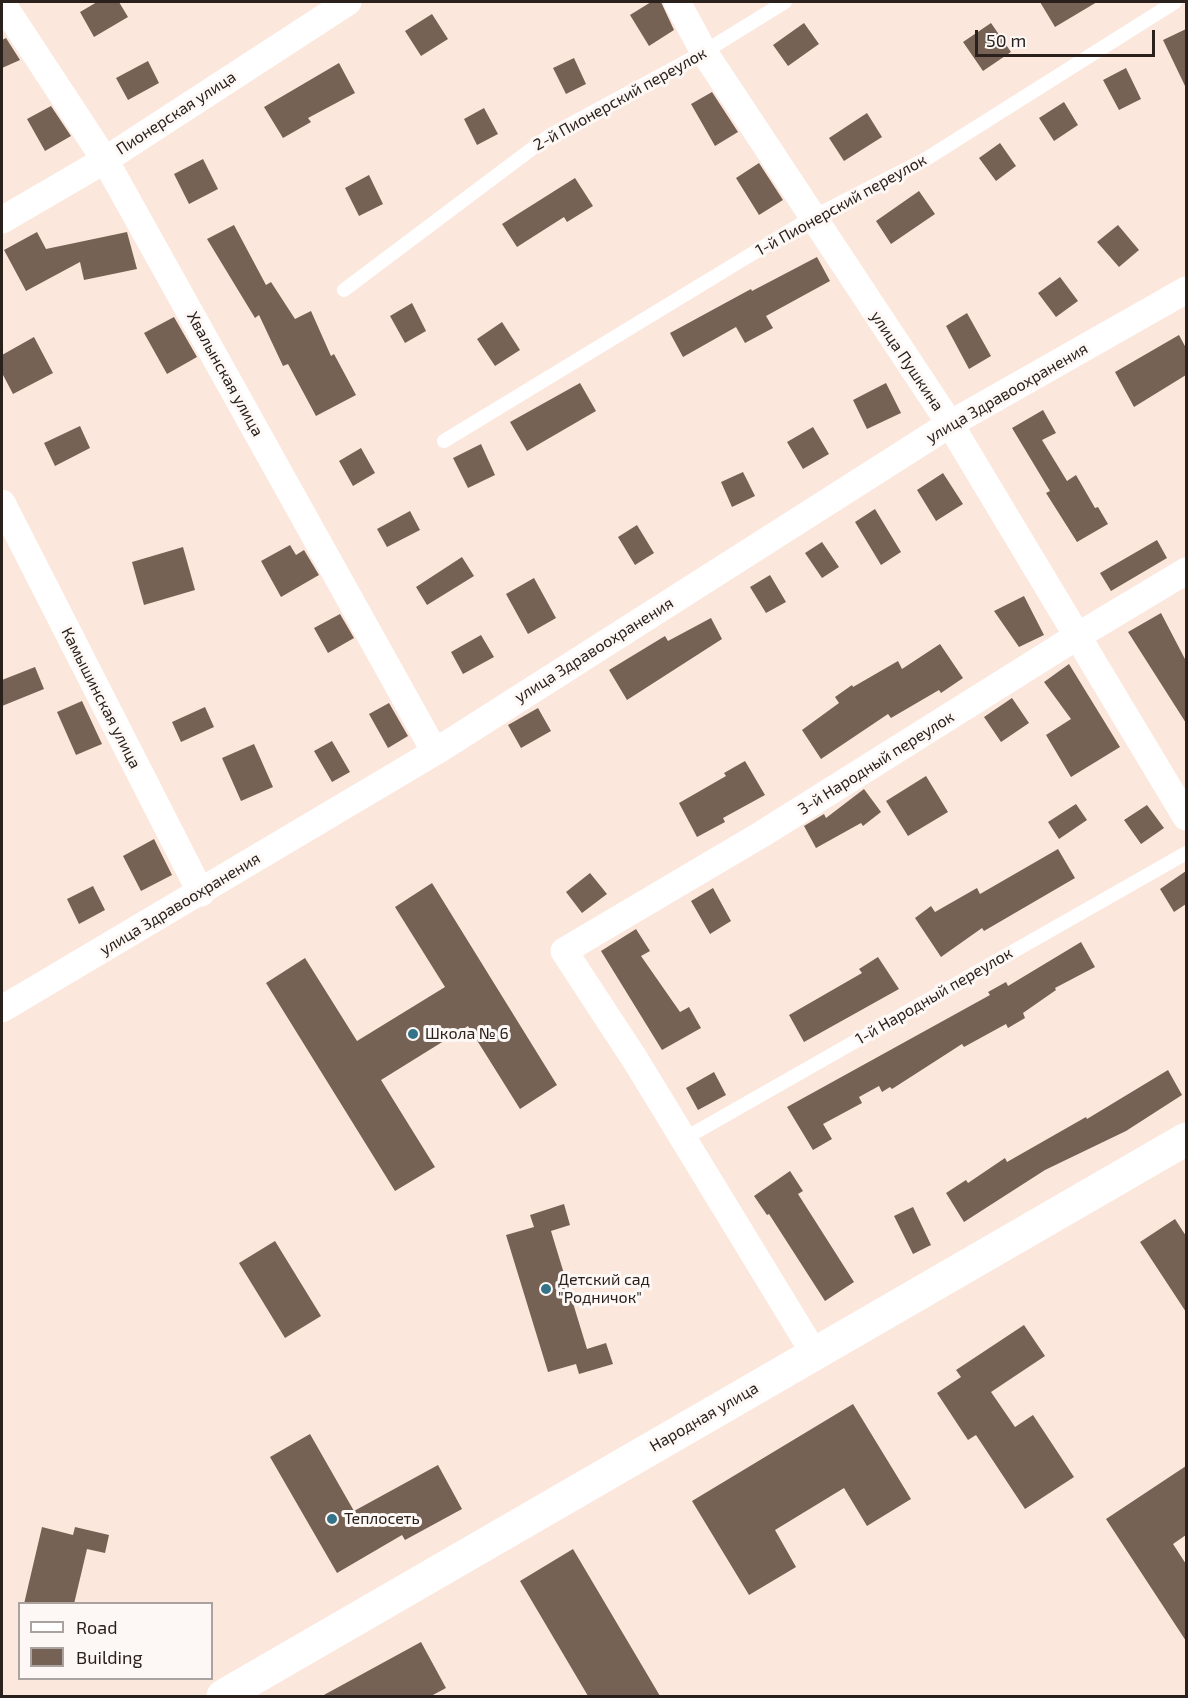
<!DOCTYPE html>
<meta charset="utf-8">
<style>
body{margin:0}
#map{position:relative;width:1188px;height:1698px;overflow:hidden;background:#fce7dc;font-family:"Exo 2",sans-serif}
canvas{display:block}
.frame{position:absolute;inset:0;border:3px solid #2a211c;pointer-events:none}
.legend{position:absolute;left:18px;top:1602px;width:195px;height:78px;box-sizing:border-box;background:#fdf8f5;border:2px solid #a9a29e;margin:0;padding:8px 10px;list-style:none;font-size:18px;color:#2a211c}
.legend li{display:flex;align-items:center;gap:12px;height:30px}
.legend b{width:30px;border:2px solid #a9a29e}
.scale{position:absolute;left:975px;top:30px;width:180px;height:27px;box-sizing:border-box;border:3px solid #2a211c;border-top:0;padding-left:8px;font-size:18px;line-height:21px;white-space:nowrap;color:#2a211c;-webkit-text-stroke:4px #fdf8f5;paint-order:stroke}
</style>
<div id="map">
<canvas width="1188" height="1698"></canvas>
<div class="frame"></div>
<ul class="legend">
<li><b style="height:8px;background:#fff"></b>Road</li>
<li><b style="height:16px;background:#766254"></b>Building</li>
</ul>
<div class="scale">50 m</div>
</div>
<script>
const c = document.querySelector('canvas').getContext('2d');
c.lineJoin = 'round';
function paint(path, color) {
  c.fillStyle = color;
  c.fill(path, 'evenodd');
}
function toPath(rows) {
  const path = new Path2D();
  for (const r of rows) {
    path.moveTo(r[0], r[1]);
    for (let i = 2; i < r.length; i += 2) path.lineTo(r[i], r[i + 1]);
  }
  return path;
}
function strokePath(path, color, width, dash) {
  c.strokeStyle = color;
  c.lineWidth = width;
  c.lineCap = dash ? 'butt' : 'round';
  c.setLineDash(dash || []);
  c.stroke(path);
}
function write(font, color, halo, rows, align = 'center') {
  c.font = font + ' "Exo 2",sans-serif';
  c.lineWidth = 6;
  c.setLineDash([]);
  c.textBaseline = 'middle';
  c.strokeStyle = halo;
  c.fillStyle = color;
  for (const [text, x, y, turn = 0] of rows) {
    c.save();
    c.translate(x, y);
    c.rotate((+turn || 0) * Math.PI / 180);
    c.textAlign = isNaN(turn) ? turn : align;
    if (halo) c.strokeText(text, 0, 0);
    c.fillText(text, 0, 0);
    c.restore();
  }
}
paint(toPath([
 [97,2,119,2,128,17,94,37,80,12],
 [651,2,661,2,674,30,649,46,630,15],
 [1040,2,1097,2,1055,27],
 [432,14,448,39,421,56,405,31],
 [804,23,819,44,788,66,773,45],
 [991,23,1011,52,983,71,963,42],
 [1186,29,1186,88,1163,40],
 [6,38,20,60,2,68,2,40],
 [574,58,586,84,566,94,553,68],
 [148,61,159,83,128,100,116,78],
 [339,63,355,93,308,118,311,122,283,138,264,107],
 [1126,68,1141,99,1119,110,1103,80],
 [712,92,738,132,715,146,691,104],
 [1064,102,1078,125,1054,141,1039,118],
 [51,106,71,136,45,151,27,119],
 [484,108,498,134,477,145,464,119],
 [867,113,882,137,844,161,829,138],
 [1000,143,1016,166,996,181,979,158],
 [203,159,218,189,189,204,174,174],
 [759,163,783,200,759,215,736,178],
 [369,175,383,204,359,216,345,188],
 [575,178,593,206,567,222,564,217,517,247,502,224],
 [919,191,935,214,891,244,876,221],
 [234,225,266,285,271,282,295,319,311,311,331,356,334,354,356,395,316,416,288,364,283,366,259,315,255,318,207,239],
 [1118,225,1139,250,1119,267,1097,242],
 [37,232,46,249,127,232,137,269,84,280,80,262,26,291,4,250],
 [817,257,830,281,766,316,773,328,745,343,736,327,683,357,670,333,751,289,752,291],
 [1060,277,1078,301,1056,317,1038,293],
 [412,303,426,331,405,343,390,316],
 [967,313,991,356,969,369,946,326],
 [174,317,197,357,167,374,144,333],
 [502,322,520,350,495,366,477,339],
 [1179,335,1186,348,1186,375,1134,407,1115,372],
 [34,337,53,373,13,394,2,373,2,355],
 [580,383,596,411,527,451,510,422],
 [886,383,901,413,867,429,853,400],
 [1043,410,1056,433,1042,440,1067,481,1076,475,1095,508,1098,507,1108,524,1077,542,1046,493,1050,491,1012,428],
 [80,426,90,448,55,466,44,443],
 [813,427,829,454,803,469,787,442],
 [481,444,495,475,468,488,453,458],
 [361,448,375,473,353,486,339,461],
 [743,472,755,496,732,507,721,482],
 [943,473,963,504,936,521,917,490],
 [875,509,901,552,881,565,855,522],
 [410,511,420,530,387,547,377,529],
 [637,525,654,553,635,565,618,537],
 [1157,540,1167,558,1111,591,1100,573],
 [822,542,839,567,822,578,805,553],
 [290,545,296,555,304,550,319,575,281,597,261,561],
 [183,547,195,590,144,605,132,562],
 [462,557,474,576,427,605,416,587],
 [770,575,786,602,766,613,750,587],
 [534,578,556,618,528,634,506,594],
 [1024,596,1044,635,1019,647,994,611],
 [1161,613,1186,661,1186,723,1128,632],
 [340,614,354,638,328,653,314,628],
 [711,618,722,639,627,700,609,670,665,636,668,641],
 [481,635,494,657,463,674,451,652],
 [940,644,963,678,941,693,939,690,891,718,888,714,821,759,802,730,839,703,835,697,852,685,853,687,898,661,902,669],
 [1069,664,1120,747,1071,777,1046,735,1071,719,1044,682],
 [35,667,44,689,2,706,2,680],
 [1012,698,1029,723,1001,742,984,717],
 [82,701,102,744,76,755,57,712],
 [389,703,408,736,388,748,369,714],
 [205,707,214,727,181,742,172,722],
 [538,708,551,731,521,748,508,725],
 [332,741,350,772,332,782,314,751],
 [254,744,273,787,241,801,222,758],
 [745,761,765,795,723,818,725,822,697,837,679,803,726,776,724,773],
 [926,776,948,812,908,836,886,801],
 [864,789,881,812,863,826,861,823,816,848,804,826,824,814,826,818],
 [1076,804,1087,820,1059,839,1048,822],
 [1147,805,1164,828,1141,844,1124,820],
 [154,839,172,875,141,891,123,856],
 [1058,849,1075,878,984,931,982,928,941,957,915,918,931,906,935,912,977,888,980,894],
 [1186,871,1186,904,1174,912,1160,889],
 [590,873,607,894,582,913,566,892],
 [432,883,557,1085,520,1109,468,1026,381,1080,435,1167,395,1191,266,983,305,958,357,1041,445,987,395,907],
 [93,886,105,910,79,924,67,899],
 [713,888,731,921,710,934,691,901],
 [636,929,650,951,641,956,680,1012,689,1007,701,1028,662,1050,601,951],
 [1081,942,1095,967,1055,988,1056,990,1023,1013,1025,1018,1008,1028,1006,1024,964,1047,962,1044,892,1089,890,1087,882,1092,879,1086,859,1097,862,1103,823,1124,832,1139,813,1150,787,1107,990,995,988,992,1006,982,1008,986],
 [878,957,899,989,804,1042,789,1015,862,973,859,969],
 [1168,1070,1182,1095,1126,1131,1045,1170,964,1222,946,1193,966,1180,968,1183,1005,1158,1007,1162,1086,1117,1087,1119],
 [714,1072,726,1095,698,1110,686,1088],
 [790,1171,803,1191,798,1194,854,1282,825,1301,769,1214,767,1215,754,1196],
 [564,1204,570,1225,551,1231,587,1349,606,1343,613,1364,579,1374,576,1364,548,1372,506,1235,534,1227,530,1215],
 [913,1207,931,1245,913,1254,894,1216],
 [1175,1219,1186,1236,1186,1312,1140,1242],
 [275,1241,321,1316,285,1338,239,1263],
 [1024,1325,1045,1356,991,1392,1015,1427,1033,1415,1074,1477,1025,1509,976,1435,968,1440,937,1393,961,1377,956,1370],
 [853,1404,911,1499,867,1526,844,1488,775,1530,796,1567,749,1595,692,1501],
 [310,1434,354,1511,438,1465,462,1509,405,1540,402,1535,337,1573,270,1457],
 [1186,1466,1186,1535,1173,1544,1186,1564,1186,1641,1106,1519],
 [42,1527,73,1535,75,1527,109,1535,105,1553,87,1549,74,1604,24,1604],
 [573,1549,660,1696,588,1696,520,1581],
 [421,1642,446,1688,431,1696,322,1696]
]), '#766254');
strokePath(toPath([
 [344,290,549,136,704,52,785,2],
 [444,441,811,218,926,159,1175,2],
 [682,1140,1186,853]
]), '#fff', 14);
strokePath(toPath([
 [677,2,704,52,950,424,1186,817],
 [2,3,105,160,435,752],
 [2,220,105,160,348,2],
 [2,503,201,893],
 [2,1009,435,752,950,424,1186,290],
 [814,1353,636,1061,564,951,762,834,1076,637,1186,571]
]), '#fff', 27);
strokePath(toPath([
 [223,1696,1186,1139]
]), '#fff', 33);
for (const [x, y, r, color] of [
 [413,1034,6,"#347388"],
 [546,1289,6,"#347388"],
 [332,1519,6,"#347388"]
]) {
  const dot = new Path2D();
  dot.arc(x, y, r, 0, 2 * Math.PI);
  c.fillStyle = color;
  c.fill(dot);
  strokePath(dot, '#fdf8f5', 2);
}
write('16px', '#2a211c', '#fdf8f5', [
 ["2-й Пионерский переулок",620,99,-29],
 ["Пионерская улица",176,113,-33],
 ["1-й Пионерский переулок",841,205,-29],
 ["улица Пушкина",907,361,56],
 ["Хвалынская улица",225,374,61],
 ["улица Здравоохранения",1007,393,-30],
 ["улица Здравоохранения",594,650,-32],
 ["Камышинская улица",101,698,63],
 ["3-й Народный переулок",876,763,-32],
 ["улица Здравоохранения",180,904,-31],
 ["1-й Народный переулок",934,996,-30],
 ["Народная улица",704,1417,-30]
]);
write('16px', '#2a211c', '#fdf8f5', [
 ["Школа № 6",425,1034],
 ["Детский сад",558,1280],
 ["\"Родничок\"",558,1298],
 ["Теплосеть",344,1519]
], 'left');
</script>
